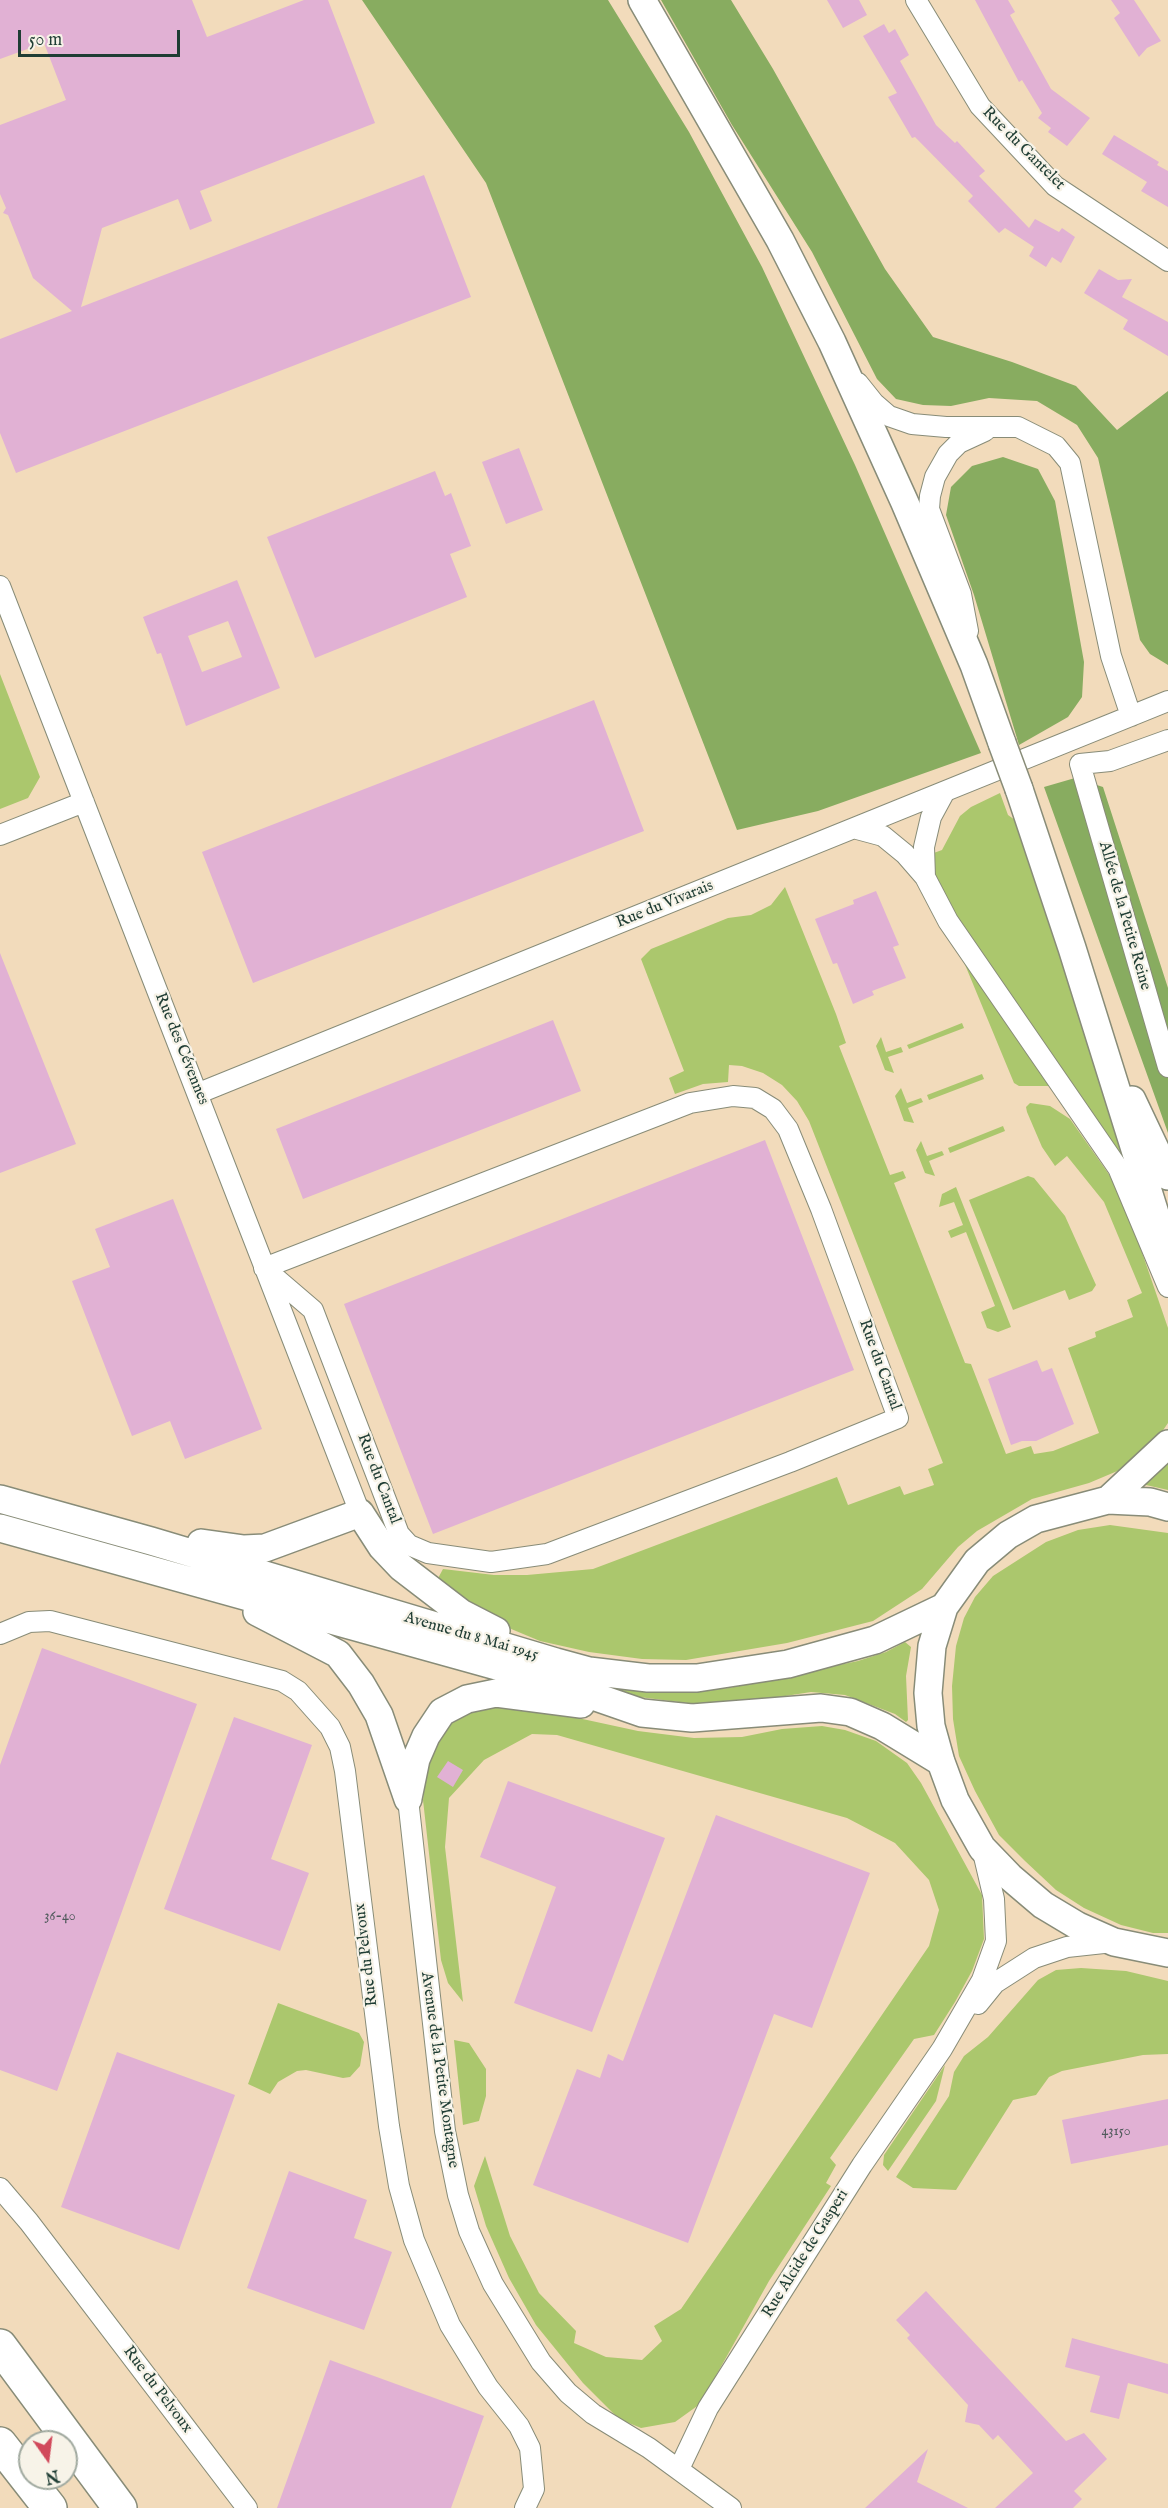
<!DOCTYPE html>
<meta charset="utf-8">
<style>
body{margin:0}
#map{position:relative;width:1168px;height:2508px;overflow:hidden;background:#f2dbbb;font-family:"IM FELL English",serif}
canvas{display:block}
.north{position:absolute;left:18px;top:2430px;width:60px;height:60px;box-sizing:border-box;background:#f7f3e8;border:2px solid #a1aaa0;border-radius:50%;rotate:166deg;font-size:16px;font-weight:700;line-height:24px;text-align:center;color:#1f3d34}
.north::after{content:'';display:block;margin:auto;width:21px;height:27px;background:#d1495b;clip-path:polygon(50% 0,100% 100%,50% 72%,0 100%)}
.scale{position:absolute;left:18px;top:30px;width:162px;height:27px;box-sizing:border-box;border:3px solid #1f3d34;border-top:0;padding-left:8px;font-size:18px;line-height:21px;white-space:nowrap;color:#1f3d34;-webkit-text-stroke:4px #f7f3e8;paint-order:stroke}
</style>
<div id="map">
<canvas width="1168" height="2508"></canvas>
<div class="north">N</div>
<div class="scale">50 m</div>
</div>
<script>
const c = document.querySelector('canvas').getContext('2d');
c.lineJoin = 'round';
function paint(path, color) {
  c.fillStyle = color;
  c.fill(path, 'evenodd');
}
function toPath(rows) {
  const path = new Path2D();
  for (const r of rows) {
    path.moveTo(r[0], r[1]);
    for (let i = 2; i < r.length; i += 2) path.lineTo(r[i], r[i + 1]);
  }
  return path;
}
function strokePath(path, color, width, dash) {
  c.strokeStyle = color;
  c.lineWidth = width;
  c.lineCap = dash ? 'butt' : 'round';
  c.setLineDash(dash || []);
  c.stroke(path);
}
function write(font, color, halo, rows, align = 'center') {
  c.font = font + ' "IM FELL English",serif';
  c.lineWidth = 4.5;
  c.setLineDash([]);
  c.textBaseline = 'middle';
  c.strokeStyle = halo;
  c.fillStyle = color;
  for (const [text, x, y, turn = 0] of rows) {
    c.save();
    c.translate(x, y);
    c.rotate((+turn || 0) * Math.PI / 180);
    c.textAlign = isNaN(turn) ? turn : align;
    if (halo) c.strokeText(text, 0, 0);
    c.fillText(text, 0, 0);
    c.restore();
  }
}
paint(toPath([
 [0,674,40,777,28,798,0,809],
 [1000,793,1008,815,1015,820,1130,1164,1123,1167,950,906,933,870,931,854,942,850,960,816,971,807],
 [785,887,836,1014,846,1043,839,1046,890,1175,903,1171,906,1178,894,1183,965,1363,971,1364,1006,1454,1031,1446,1034,1454,1053,1451,1099,1433,1068,1348,1096,1337,1095,1332,1133,1317,1127,1300,1142,1293,1104,1202,1067,1156,1055,1166,1042,1147,1027,1112,1026,1107,1030,1103,1050,1106,1070,1119,1108,1173,1125,1203,1168,1328,1168,1423,1153,1445,1134,1464,1089,1483,1032,1499,977,1531,958,1547,922,1589,873,1621,787,1643,686,1660,642,1659,589,1652,540,1641,504,1626,436,1582,443,1569,494,1575,527,1575,593,1569,837,1477,848,1505,900,1486,904,1495,934,1485,928,1469,943,1463,809,1121,797,1101,782,1085,763,1073,742,1066,729,1065,728,1082,703,1084,675,1094,669,1078,684,1071,641,959,651,949,728,918,751,915,771,905],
 [961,955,1050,1085,1049,1086,1019,1086,1014,1083],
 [962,1023,964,1028,909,1049,907,1045],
 [881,1037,886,1052,901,1047,903,1052,888,1057,894,1073,885,1070,876,1046],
 [982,1074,984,1079,929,1100,927,1095],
 [901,1088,907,1103,921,1098,923,1102,908,1108,914,1123,904,1121,895,1096],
 [1003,1126,1005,1131,950,1153,948,1148],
 [921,1141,927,1156,942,1151,944,1155,929,1161,935,1176,925,1173,916,1150],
 [1028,1176,1034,1178,1065,1216,1096,1285,1092,1291,1069,1300,1065,1290,1013,1310,969,1200],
 [956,1187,1011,1327,998,1332,987,1328,981,1312,995,1306,966,1232,951,1238,948,1231,963,1225,954,1202,939,1207,942,1194],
 [1168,1457,1168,1490,1146,1485,1142,1481],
 [1110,1525,1168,1533,1168,1933,1153,1933,1121,1925,1084,1908,1056,1890,1025,1861,999,1835,975,1791,959,1756,953,1719,952,1686,956,1646,964,1618,975,1597,993,1576,1046,1542,1078,1530],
 [905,1642,911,1647,906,1676,908,1720,906,1722,895,1714,845,1695,811,1692,728,1705,695,1704,631,1696,605,1687,689,1692,729,1688,858,1661,886,1652],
 [495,1706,527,1707,638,1731,694,1738,742,1737,782,1729,822,1726,845,1730,876,1741,907,1763,921,1783,982,1895,984,1939,972,1971,955,2002,934,2035,914,2039,830,2158,836,2165,826,2183,831,2186,769,2281,700,2404,675,2422,641,2428,619,2419,583,2383,536,2325,509,2278,486,2226,474,2186,485,2156,510,2236,539,2293,576,2331,574,2343,606,2357,642,2360,662,2341,654,2326,681,2309,929,1946,939,1910,929,1880,895,1843,847,1818,557,1735,532,1734,484,1760,449,1798,445,1847,463,2002,448,1983,441,1960,423,1800,427,1763,435,1739,451,1720,468,1710],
 [1081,1968,1126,1971,1168,1981,1168,2054,1143,2055,1062,2071,1049,2077,1036,2095,1013,2100,956,2190,913,2188,896,2177,949,2096,954,2072,964,2056,988,2037,1038,1980,1056,1970],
 [278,2003,359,2033,364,2042,360,2066,350,2077,343,2078,306,2070,297,2071,278,2082,270,2094,248,2084],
 [454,2040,469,2043,486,2069,486,2096,479,2121,463,2125],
 [945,2065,936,2101,888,2171,883,2165,884,2155]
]), '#abc76d');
paint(toPath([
 [362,0,608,0,689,132,762,267,855,465,981,753,818,811,737,830,486,183],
 [661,0,731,0,773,69,885,269,933,337,1012,362,1076,386,1117,430,1168,391,1168,665,1150,654,1140,640,1098,458,1077,425,1037,401,989,398,951,406,923,405,896,399,877,379,812,252,732,125],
 [1003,457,1038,469,1055,501,1084,662,1082,697,1068,717,1019,745,974,595,946,515,951,487,972,466],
 [1075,778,1103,787,1168,988,1168,1133,1044,787]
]), '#88ac60');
paint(toPath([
 [0,0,192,0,207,37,304,0,328,0,375,123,200,191,212,221,190,230,178,199,102,228,81,307,424,175,471,297,16,473,0,433,0,339,72,311,33,278,8,215,3,213,6,208,0,194,0,125,66,100,44,43,0,59],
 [827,0,859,0,867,15,843,28],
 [975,0,1008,0,1015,12,1010,15,1051,89,1090,118,1067,146,1048,132,1051,128,1038,118,1042,113,1022,80,1019,82],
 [1111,0,1134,0,1161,41,1147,48,1139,57,1114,18,1120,13],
 [884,24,889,33,895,29,909,55,900,61,936,125,955,143,957,141,985,171,979,176,1029,228,1035,219,1059,232,1062,228,1075,237,1061,263,1052,257,1046,267,1029,256,1034,247,1005,228,999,233,968,201,973,196,915,137,912,138,888,97,897,93,863,36],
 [1114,135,1159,162,1157,165,1168,171,1168,207,1141,191,1147,182,1102,154],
 [1099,269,1118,280,1132,279,1122,297,1168,322,1168,356,1123,329,1128,320,1084,293],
 [519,448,543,510,506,524,482,462],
 [435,471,445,496,451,493,471,546,450,554,467,597,315,658,267,537],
 [237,580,280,688,186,726,161,653,157,654,143,617],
 [228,621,242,657,202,672,188,636],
 [594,700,644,831,253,983,202,852],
 [876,891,899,945,893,947,906,978,872,991,874,995,853,1004,837,963,833,964,815,919,854,904,853,900],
 [0,953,76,1144,0,1173],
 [553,1020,581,1091,303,1199,276,1129],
 [765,1140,854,1370,433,1534,344,1304],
 [173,1199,262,1429,185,1459,170,1421,132,1436,72,1281,110,1267,95,1229],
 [1037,1360,1042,1372,1052,1368,1074,1424,1036,1441,1022,1441,1011,1445,988,1379],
 [42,1648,197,1704,57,2091,0,2070,0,1765],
 [234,1717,312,1745,271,1859,309,1873,280,1951,164,1909],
 [448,1761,463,1770,453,1787,437,1777],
 [508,1781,665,1838,592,2032,514,2003,556,1887,480,1857],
 [716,1815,870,1873,812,2028,774,2014,688,2243,533,2185,577,2069,600,2078,608,2054,623,2061],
 [117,2052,235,2095,179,2250,61,2207],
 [1168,2099,1168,2145,1071,2164,1062,2120],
 [289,2171,367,2200,354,2238,392,2252,364,2330,247,2288],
 [926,2291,1066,2441,1084,2433,1107,2459,1074,2491,1082,2499,1073,2508,995,2508,1033,2473,998,2435,993,2440,979,2425,965,2422,968,2405,907,2338,910,2335,896,2320],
 [1072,2338,1168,2364,1168,2394,1128,2383,1119,2419,1090,2412,1100,2376,1065,2367],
 [330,2360,484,2416,451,2508,277,2508],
 [928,2449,917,2482,968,2508,865,2508]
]), '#e1b1d4');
const street = toPath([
 [916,0,980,106,1055,186,1168,261],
 [858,383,874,403,889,416,912,424,946,427,1018,427,1056,446,1070,463,1111,656,1131,716],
 [0,586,360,1513],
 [968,631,961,594,929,509,930,496,935,477,948,454,959,443,985,431],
 [1168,740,1110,761,1080,764,1168,1067],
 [857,829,883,836,905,854,925,877,948,921,1118,1168,1168,1287],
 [0,835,84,802],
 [925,877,924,847,931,817,944,793],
 [199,1093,1168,701],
 [733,1096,755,1098,773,1109,788,1129,821,1209,898,1418,790,1462,547,1554,491,1562,428,1553,409,1545,399,1534,313,1310,264,1268,690,1103,733,1096],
 [0,1634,29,1622,50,1621,282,1681,298,1691,330,1727,340,1747,345,1771,389,2126,399,2186,414,2240,450,2325,488,2387,519,2426,530,2448,534,2489,525,2508],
 [408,1799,445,2131,458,2195,469,2231,493,2284,541,2362,568,2393,593,2414,649,2448,731,2508],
 [978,2004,995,1983,1034,1958,1067,1947,1113,1942],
 [0,2188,29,2222,247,2508],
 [679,2469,708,2408,862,2165,942,2049,982,1980,996,1941,994,1899,982,1848]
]);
const secondary = toPath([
 [642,0,780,240,832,342,905,503,974,665,1002,743],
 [1019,789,1072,948,1168,1255],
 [1132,1100,1168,1176],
 [0,1499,151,1541,556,1662,589,1671,648,1678,697,1678,788,1664,875,1640,944,1607],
 [1108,1500,1168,1444],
 [1168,1507,1150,1502,1108,1500,1036,1519,1008,1535,977,1561,944,1607,932,1646,928,1693,931,1726,941,1762,955,1800,982,1848,1010,1877,1043,1905,1078,1926,1114,1942,1168,1953],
 [0,1528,547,1680,642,1713,692,1718,821,1708,850,1712,882,1726,941,1762],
 [201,1543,244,1549,265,1548,360,1513,382,1547,401,1567,461,1613,496,1631],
 [257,1612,338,1654,361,1684,379,1715,408,1799],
 [408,1798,416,1759,426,1736,442,1712,467,1699,496,1693,581,1704]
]);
const highway = toPath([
 [0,2346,120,2508],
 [0,2444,50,2508]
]);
strokePath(street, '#888c78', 22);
strokePath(secondary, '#888c78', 30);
strokePath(highway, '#888c78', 36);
strokePath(street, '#fff', 20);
strokePath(secondary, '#fff', 27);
strokePath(highway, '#fff', 33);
const secondaryBridge = toPath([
 [1002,743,1019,789]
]);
strokePath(secondaryBridge, '#888c78', 30, []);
strokePath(secondaryBridge, '#fff', 27);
write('14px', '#505a5c', null, [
 ["36-40",60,1917],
 ["43150",1116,2132]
]);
write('16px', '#1f3d34', '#f7f3e8', [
 ["Rue du Gantelet",1023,149,45],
 ["Rue du Vivarais",665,905,-22],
 ["Allée de la Petite Reine",1124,916,74],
 ["Rue des Cévennes",181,1049,68],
 ["Rue du Cantal",879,1365,70],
 ["Rue du Cantal",378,1479,69],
 ["Avenue du 8 Mai 1945",471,1637,16],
 ["Rue du Pelvoux",367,1955,-97],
 ["Avenue de la Petite Montagne",439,2070,82],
 ["Rue Alcide de Gasperi",806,2254,-58],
 ["Rue du Pelvoux",157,2390,53]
]);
</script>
